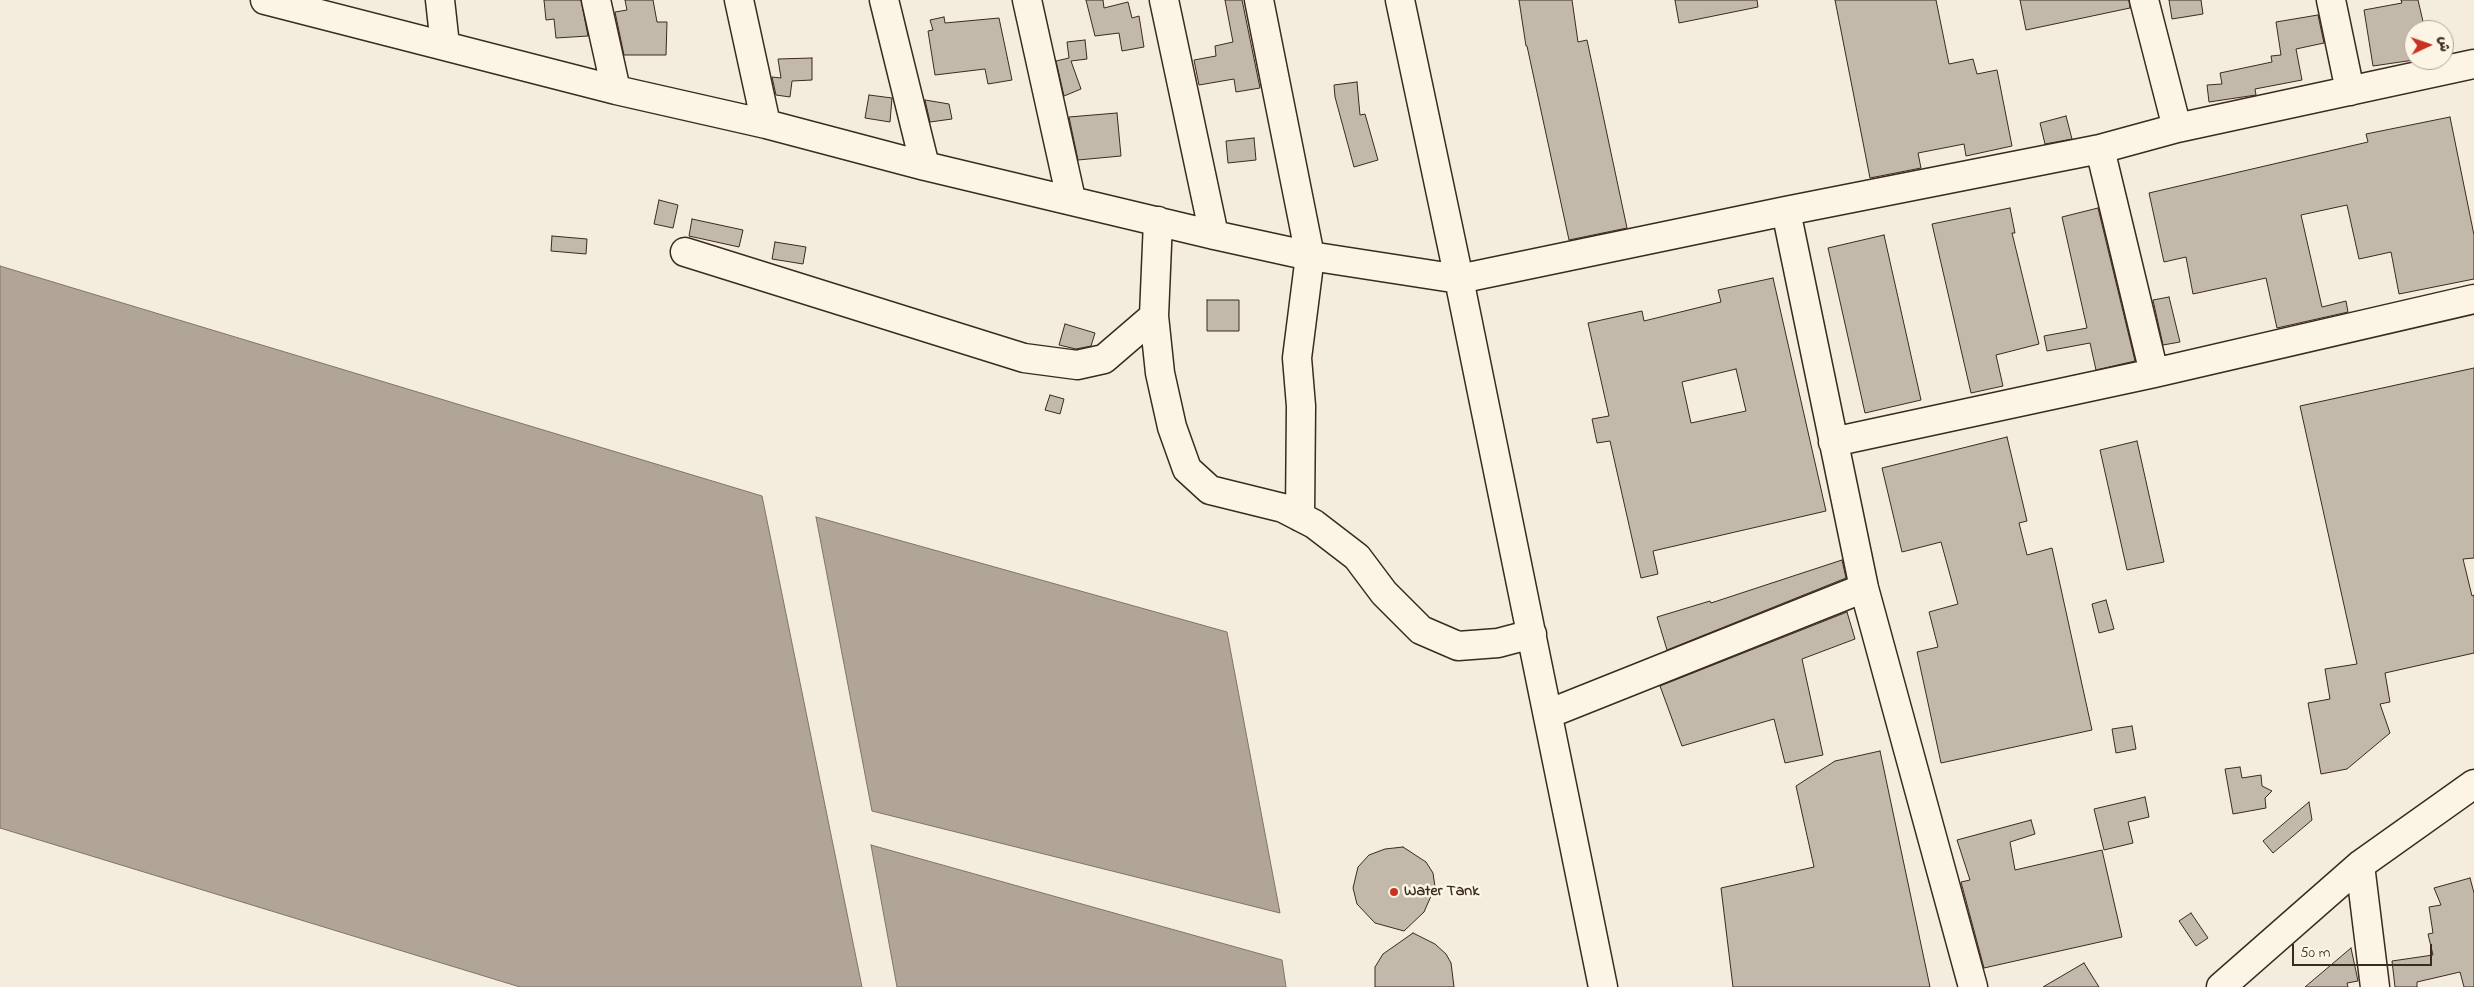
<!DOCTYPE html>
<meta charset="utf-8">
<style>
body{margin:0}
#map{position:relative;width:2474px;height:987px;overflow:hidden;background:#f4eddd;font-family:"Indie Flower","Playpen Sans Arabic",sans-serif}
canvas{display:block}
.north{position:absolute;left:2404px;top:20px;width:50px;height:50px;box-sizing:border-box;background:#fcf5e5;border:1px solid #afa495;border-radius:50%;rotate:87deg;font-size:14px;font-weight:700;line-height:20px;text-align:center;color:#3b2a1e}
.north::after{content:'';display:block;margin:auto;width:18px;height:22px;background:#c8321e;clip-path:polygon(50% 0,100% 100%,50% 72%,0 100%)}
.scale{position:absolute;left:2292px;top:944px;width:140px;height:22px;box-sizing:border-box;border:2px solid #3b2a1e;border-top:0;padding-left:6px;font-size:15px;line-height:18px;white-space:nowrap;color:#3b2a1e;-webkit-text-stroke:4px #fcf5e5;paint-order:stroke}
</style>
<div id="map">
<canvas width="2474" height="987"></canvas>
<div class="north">ش</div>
<div class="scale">50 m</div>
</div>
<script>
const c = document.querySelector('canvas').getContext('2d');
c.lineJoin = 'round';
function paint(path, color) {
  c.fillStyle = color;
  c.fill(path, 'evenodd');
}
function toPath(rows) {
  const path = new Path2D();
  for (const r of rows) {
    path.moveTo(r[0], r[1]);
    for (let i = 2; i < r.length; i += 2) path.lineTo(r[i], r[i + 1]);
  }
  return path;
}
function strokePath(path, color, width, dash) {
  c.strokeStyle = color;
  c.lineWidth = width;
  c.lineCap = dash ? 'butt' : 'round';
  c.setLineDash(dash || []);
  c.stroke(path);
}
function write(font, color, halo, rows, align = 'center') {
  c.font = font + ' "Indie Flower",sans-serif';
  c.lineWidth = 5;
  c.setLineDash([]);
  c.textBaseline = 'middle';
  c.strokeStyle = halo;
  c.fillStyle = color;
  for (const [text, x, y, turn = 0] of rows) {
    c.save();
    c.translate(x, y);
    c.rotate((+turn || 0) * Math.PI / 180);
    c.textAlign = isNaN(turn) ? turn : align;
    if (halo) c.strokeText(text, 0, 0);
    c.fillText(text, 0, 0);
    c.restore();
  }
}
const water = toPath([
 [0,266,762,496,862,987,520,987,0,828,0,266],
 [816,517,1227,632,1280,913,872,811,816,517],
 [871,845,1282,960,1286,987,897,987,871,845]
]);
paint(water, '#b0a596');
strokePath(water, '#817466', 1);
const building = toPath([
 [544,0,581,0,588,36,556,38,554,19,546,20,544,0],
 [625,0,653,0,657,22,667,22,666,55,624,55,615,12,627,10,625,0],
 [1086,0,1103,0,1104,8,1128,2,1132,18,1139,16,1144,47,1122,51,1119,33,1095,36,1086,0],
 [1225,0,1242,0,1260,88,1236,92,1234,79,1199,85,1194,60,1216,56,1215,46,1233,42,1225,0],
 [1519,0,1572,0,1578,42,1587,40,1627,228,1569,240,1527,46,1526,46,1519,0],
 [1675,0,1757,0,1758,7,1679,23,1675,0],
 [1835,0,1936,0,1949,64,1973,59,1977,74,1997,70,2012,146,1966,156,1964,144,1918,153,1921,168,1870,178,1835,0],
 [2020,0,2129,0,2130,8,2026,30,2020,0],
 [2169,0,2201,0,2203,14,2172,19,2169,0],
 [2401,0,2418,0,2425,30,2414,30,2414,60,2373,66,2364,10,2402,3,2401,0],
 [2318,15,2324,43,2296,49,2302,80,2255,89,2256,95,2209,102,2207,85,2222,84,2220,73,2272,62,2271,56,2281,55,2276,22,2318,15],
 [944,17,945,23,999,18,1012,80,988,84,985,69,935,75,928,31,933,30,930,20,944,17],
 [1085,40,1087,59,1071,61,1081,89,1064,96,1056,61,1069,58,1067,42,1085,40],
 [812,58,812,80,792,81,790,97,776,95,772,77,781,78,778,59,812,58],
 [1357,82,1360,115,1365,114,1378,160,1354,167,1335,97,1334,85,1357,82],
 [869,95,892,98,890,122,865,118,869,95],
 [925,100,949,104,952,119,930,122,925,100],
 [1117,113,1121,156,1078,160,1069,117,1117,113],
 [2066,116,2072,139,2045,144,2040,123,2066,116],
 [2450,117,2474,235,2474,279,2399,294,2391,252,2359,259,2347,205,2301,215,2322,307,2346,301,2348,312,2277,328,2266,278,2193,294,2186,257,2164,262,2149,193,2368,142,2366,134,2450,117],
 [1254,138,1256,160,1228,163,1226,141,1254,138],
 [659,200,678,205,673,228,654,224,659,200],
 [2010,208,2015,233,2012,233,2039,344,1996,355,2003,386,1971,393,1932,224,2010,208],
 [2098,208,2135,361,2096,370,2090,343,2047,351,2044,336,2087,328,2062,217,2098,208],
 [692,219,743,230,739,247,689,236,692,219],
 [1884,235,1921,400,1865,413,1828,248,1884,235],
 [552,236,587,239,586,254,551,251,552,236],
 [775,242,806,247,803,264,772,259,775,242],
 [1773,278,1826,511,1653,551,1658,574,1641,578,1610,441,1597,443,1592,419,1609,416,1588,323,1642,311,1644,321,1721,302,1718,290,1773,278],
 [1736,369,1746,411,1691,423,1682,382,1736,369],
 [2169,297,2180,342,2163,345,2153,300,2169,297],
 [1207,300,1239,300,1239,331,1207,331,1207,300],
 [1065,324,1095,333,1091,346,1076,349,1059,345,1065,324],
 [2474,368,2474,558,2463,559,2472,596,2474,595,2474,653,2385,673,2390,702,2380,704,2390,733,2347,769,2321,774,2308,703,2330,699,2325,669,2357,664,2300,406,2474,368],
 [1050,395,1064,399,1060,414,1045,410,1050,395],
 [2007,437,2027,521,2019,523,2027,555,2052,548,2092,730,1941,763,1917,652,1938,647,1929,612,1958,604,1941,542,1902,552,1882,468,2007,437],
 [2137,441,2164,562,2127,570,2100,450,2137,441],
 [1842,560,1846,578,1667,650,1657,617,1710,601,1711,603,1842,560],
 [2106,600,2114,629,2099,633,2092,604,2106,600],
 [1847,612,1855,639,1802,659,1823,755,1785,763,1774,719,1682,746,1660,686,1847,612],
 [2132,726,2136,749,2116,753,2112,729,2132,726],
 [1880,751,1930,987,1733,987,1721,888,1814,867,1796,786,1835,761,1880,751],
 [2240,767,2242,778,2261,775,2262,786,2272,791,2265,798,2266,808,2233,814,2225,769,2240,767],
 [2145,797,2149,817,2128,822,2133,843,2104,850,2094,809,2145,797],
 [2309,802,2312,820,2273,853,2263,841,2309,802],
 [2031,820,2035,834,2010,842,2015,870,2102,850,2122,937,1984,968,1961,882,1970,880,1957,840,2031,820],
 [1403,847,1426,862,1433,873,1435,887,1424,912,1404,931,1375,923,1357,904,1353,888,1358,867,1369,855,1385,849,1403,847],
 [2470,878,2474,893,2474,987,2464,987,2460,972,2417,982,2417,987,2395,987,2392,961,2433,955,2428,934,2433,933,2429,907,2441,905,2434,888,2470,878],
 [2191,913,2208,938,2196,946,2179,921,2191,913],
 [1413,933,1435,944,1446,954,1451,963,1454,987,1375,987,1375,967,1383,954,1413,933],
 [2351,948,2358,981,2347,983,2348,987,2305,987,2351,948],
 [2084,963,2099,987,2043,987,2084,963]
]);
paint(building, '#c3b9aa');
strokePath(building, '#3b2a1e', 1);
const minor = toPath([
 [265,0,616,90,766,124,925,166,1214,235,1310,256,1459,279,1786,211,2100,149,2177,128,2474,64],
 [440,0,445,45],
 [596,0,616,90],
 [739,0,766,124],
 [884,0,925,166],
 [1027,0,1071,199],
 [1164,0,1214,235],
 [1259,0,1310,256,1297,358,1301,406,1300,517],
 [1400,0,1459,279,1603,987],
 [2144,0,2177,128],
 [2331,0,2350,91],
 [2100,149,2154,373],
 [1786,211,1864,588,1973,987],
 [1158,221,1154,316,1160,373,1172,427,1187,469,1210,490,1283,508,1314,524,1357,557,1384,593,1421,630,1458,646,1498,643,1532,634],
 [685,252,1024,358,1077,365,1104,359,1154,316],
 [1833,442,2154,373,2474,299],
 [1548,714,1864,588],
 [2360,865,2375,987],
 [2221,987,2360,865,2474,784]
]);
strokePath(minor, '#3b2a1e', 31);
strokePath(minor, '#fcf5e5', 28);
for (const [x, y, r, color] of [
 [1394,892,5,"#c8321e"]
]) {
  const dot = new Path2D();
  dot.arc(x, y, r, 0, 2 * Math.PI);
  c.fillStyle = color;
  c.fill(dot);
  strokePath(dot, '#fcf5e5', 2);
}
write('bold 16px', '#3b2a1e', '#fcf5e5', [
 ["Water Tank",1404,892]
], 'left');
</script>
